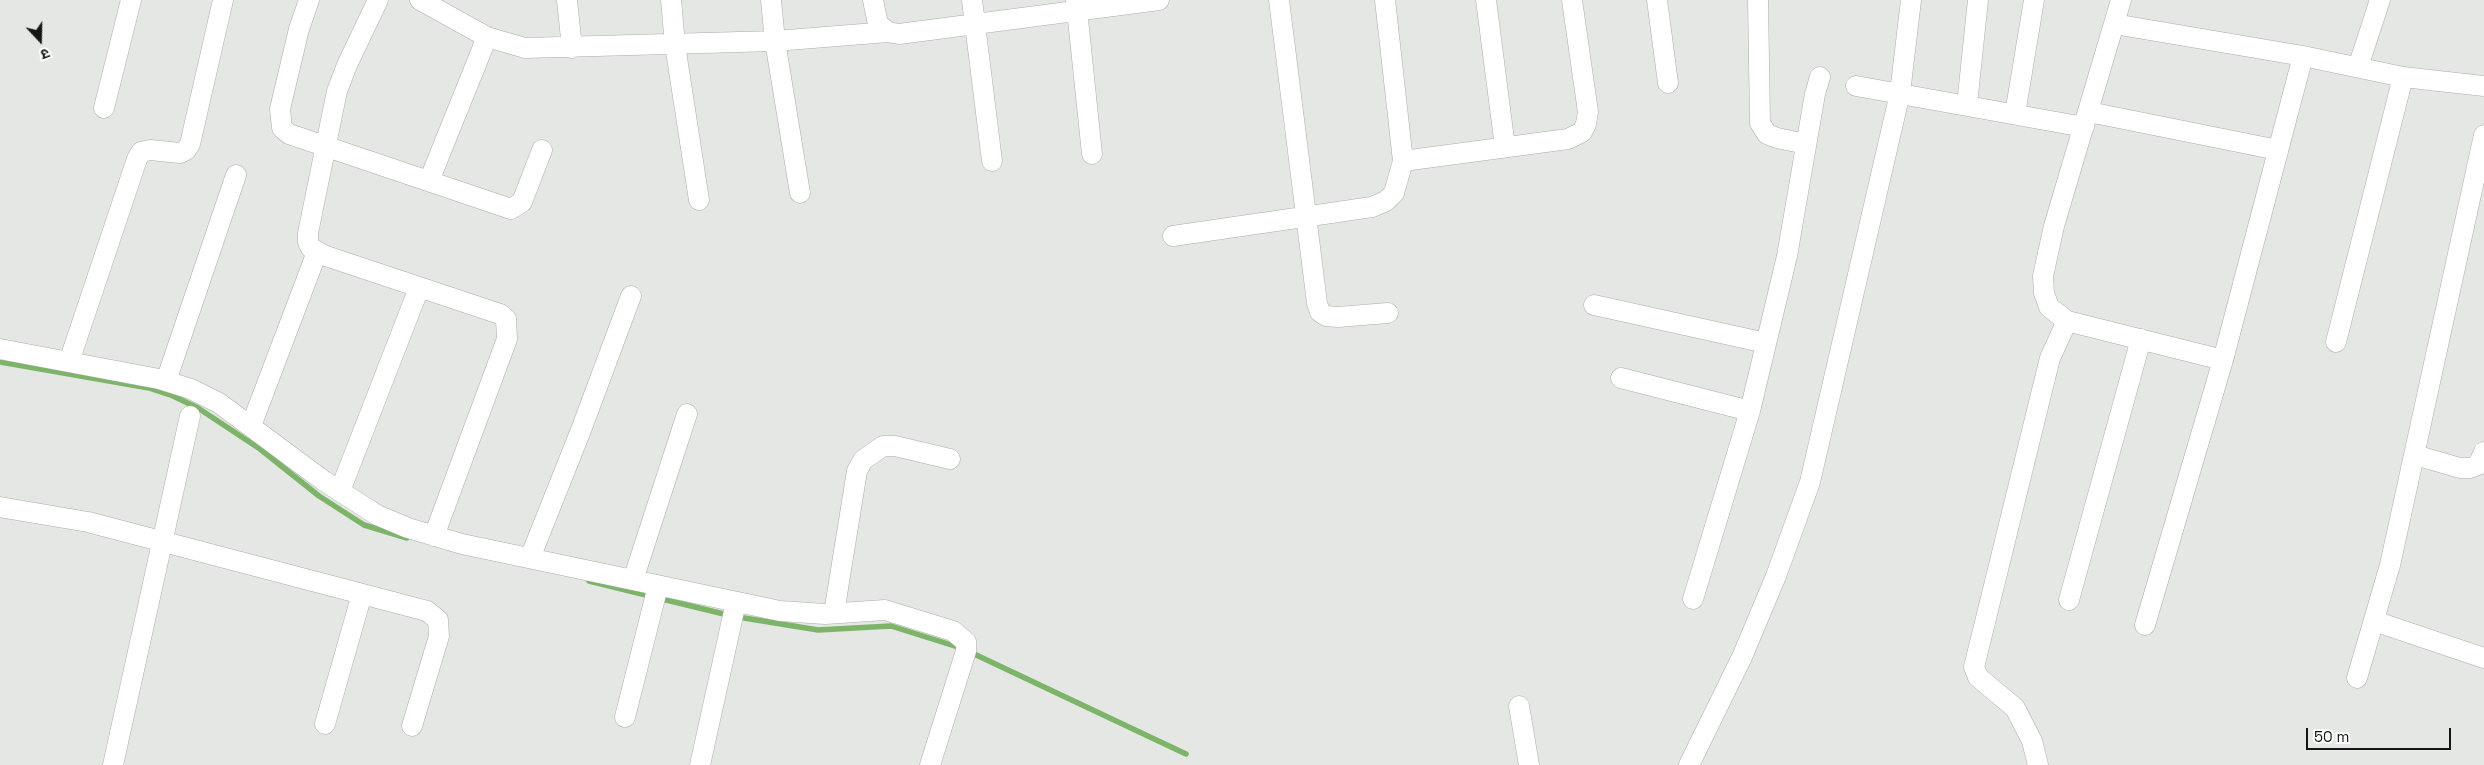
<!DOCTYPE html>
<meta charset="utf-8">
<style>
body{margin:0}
#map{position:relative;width:2484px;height:765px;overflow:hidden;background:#e4e7e3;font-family:"Space Grotesk","Noto Sans Devanagari",sans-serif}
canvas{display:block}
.north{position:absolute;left:15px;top:15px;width:50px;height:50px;-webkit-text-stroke:4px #fff;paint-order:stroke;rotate:159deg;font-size:14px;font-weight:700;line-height:20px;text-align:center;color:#141614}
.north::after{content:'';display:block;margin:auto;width:18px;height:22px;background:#141614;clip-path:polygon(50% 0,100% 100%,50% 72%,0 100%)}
.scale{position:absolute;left:2306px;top:728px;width:145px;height:22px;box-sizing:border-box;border:2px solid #141614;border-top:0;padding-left:6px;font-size:15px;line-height:18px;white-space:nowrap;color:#141614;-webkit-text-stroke:4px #fff;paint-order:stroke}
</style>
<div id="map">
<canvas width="2484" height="765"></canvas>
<div class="north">उ</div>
<div class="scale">50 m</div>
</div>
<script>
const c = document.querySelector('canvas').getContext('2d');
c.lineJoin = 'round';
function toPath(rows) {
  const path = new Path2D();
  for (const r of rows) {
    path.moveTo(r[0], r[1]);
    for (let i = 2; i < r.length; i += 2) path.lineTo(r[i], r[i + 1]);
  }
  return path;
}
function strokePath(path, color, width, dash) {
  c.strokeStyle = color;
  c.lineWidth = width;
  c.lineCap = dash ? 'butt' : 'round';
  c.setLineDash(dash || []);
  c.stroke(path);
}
strokePath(toPath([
 [0,362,149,388,173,396,198,408,260,449,319,496,364,525,407,538],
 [589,581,650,596],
 [658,598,728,615],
 [738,617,818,630,891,626,961,648],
 [972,653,1186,754]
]), '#7cb468', 5.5);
const minor = toPath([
 [309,0,299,29,280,109,282,128,289,134,511,209,522,202,542,150],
 [378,0,347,65,337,91,308,233,308,242,311,248,326,256,500,314,506,319,507,339,434,536],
 [420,0,487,37,525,48,775,41,888,32],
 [567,0,572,48],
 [671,0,675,45,699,200],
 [771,0,775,41,800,193],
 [873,0,878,24,888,32,899,34,1159,0],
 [972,0,992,161],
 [1076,0,1092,154],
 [1279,0,1317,303,1320,312,1326,316,1338,317,1388,313],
 [1486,0,1505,147],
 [1657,0,1668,83],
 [1758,0,1760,123,1767,134,1777,138,1806,144],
 [2121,0,2054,226,2043,276,2044,293,2049,307,2067,321,2223,360],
 [2114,24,2303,56,2403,77,2484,86],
 [2358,67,2380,0],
 [1856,86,2084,127],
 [1967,105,1978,0],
 [104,108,131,0],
 [2089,112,2278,150],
 [2015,114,2034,0],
 [1403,161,1568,139,1582,132,1586,124,1588,112,1572,0],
 [429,181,487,37],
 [1173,236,1372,207,1386,201,1394,193,1403,161,1385,0],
 [1594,305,1766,343],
 [2336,342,2403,77],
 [0,349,159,379,191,389,219,403,324,481,377,515,408,528,462,544,780,611,825,614,885,610,953,631,966,642,966,651,930,765],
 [69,362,137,159,141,152,150,150,180,153,186,150,190,144,223,0],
 [1621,378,1750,411],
 [166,381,236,175],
 [251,426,317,252],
 [2415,455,2460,468,2470,468,2478,465,2484,452],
 [340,491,419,288],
 [0,507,88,522,427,611,438,620,439,636,412,726],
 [530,558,581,430,631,296],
 [633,580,687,414],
 [1693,599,1750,411,1787,256,1815,94,1820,77],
 [2069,600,2141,339],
 [834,613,857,471,863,460,883,446,895,446,950,459],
 [2374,621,2484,658],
 [2145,625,2223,360,2303,56],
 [2357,678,2390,565,2484,135],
 [1519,706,1529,765],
 [625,717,658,586],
 [325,724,362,594],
 [113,765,190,416],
 [700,765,736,602],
 [1689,765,1742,657,1776,576,1810,482,1900,93,1911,0],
 [2038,765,2032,741,2015,708,1978,677,1974,667,2050,358,2067,321]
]);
strokePath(minor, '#aaada9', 21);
strokePath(minor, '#fff', 20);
</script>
